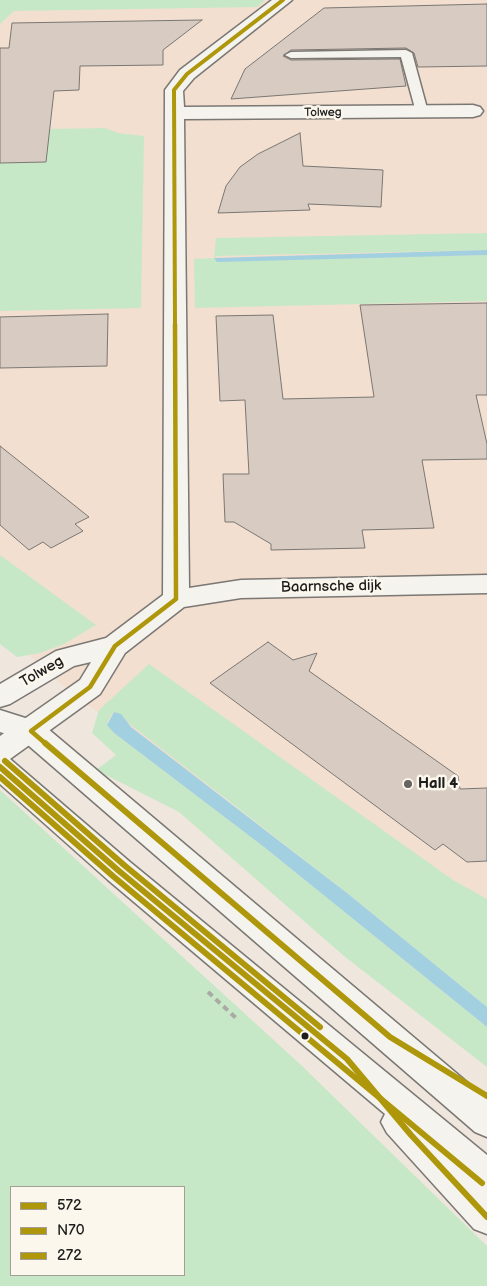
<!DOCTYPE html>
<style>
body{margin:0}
#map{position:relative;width:487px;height:1286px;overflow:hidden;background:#efe6dd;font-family:"Balsamiq Sans",sans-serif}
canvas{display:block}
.legend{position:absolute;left:10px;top:1186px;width:175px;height:90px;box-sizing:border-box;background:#fbf7ec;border:1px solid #a29f99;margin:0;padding:6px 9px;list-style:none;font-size:15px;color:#1c1c1c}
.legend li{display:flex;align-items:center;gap:10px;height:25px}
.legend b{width:25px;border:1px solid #a29f99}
</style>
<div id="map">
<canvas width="487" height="1286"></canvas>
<ul class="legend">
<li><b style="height:6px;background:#ae970a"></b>572</li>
<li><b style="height:6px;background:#ae970a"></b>N70</li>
<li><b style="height:6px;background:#ae970a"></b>272</li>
</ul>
</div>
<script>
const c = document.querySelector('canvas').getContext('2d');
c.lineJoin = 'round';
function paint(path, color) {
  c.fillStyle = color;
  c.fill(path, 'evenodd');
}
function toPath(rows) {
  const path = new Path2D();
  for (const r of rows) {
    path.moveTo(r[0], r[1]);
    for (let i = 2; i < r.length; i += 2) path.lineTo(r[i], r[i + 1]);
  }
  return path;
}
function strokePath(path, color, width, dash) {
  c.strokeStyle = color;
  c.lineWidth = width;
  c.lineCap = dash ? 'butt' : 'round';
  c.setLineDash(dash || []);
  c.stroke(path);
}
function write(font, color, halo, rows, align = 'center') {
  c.font = font + ' "Balsamiq Sans",sans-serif';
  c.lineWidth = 5;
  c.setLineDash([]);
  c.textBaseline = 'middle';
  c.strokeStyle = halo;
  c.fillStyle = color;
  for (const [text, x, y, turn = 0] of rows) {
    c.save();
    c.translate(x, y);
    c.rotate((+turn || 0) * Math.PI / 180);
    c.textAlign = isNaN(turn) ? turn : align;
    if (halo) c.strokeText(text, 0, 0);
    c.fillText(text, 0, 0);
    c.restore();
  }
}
paint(toPath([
 [234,0,487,0,487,989,365,892,77,698,0,629,0,15,10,10]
]), '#f2dfd0');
paint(toPath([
 [0,0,265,0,257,7,14,11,0,24],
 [0,120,48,129,105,128,118,133,144,136,141,308,0,311],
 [487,233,487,250,216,256,214,260,487,255,487,301,195,308,194,259,214,258,216,238],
 [0,555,96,625,64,644,40,653,17,657,0,644],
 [149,664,453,880,487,899,487,1007,347,893,122,718,114,712,111,715,108,722,114,733,264,847,487,1027,487,1067,344,956,179,812,96,770,116,755,92,733,99,710],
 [0,790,301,1065,487,1246,487,1286,0,1286],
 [11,1187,184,1187,184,1275,11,1275]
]), '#c7e8c6');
paint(toPath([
 [487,250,487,255,217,262,214,258],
 [114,712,121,714,131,727,347,893,487,1007,487,1027,264,847,114,733,107,725]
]), '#a2d0e0');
const building = toPath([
 [487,4,487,66,418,67,414,53,406,48,291,50,283,56,291,60,400,59,406,86,231,99,245,69,324,8,487,4],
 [202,20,163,50,163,65,80,66,79,90,54,91,46,162,0,163,0,48,9,48,12,23,202,20],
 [300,133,303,166,383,170,381,207,308,204,310,210,218,213,226,186,240,167,258,154,300,133],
 [487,303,487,395,476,395,487,444,487,459,422,460,434,528,362,530,365,548,271,550,271,544,234,522,225,522,223,474,249,474,245,400,220,401,216,316,273,315,283,399,374,397,360,305,487,303],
 [108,314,107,366,0,368,0,317,108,314],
 [0,446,89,517,75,524,83,531,51,548,43,542,29,550,0,525,0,446],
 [268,642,293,660,317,653,309,671,458,776,460,789,487,788,487,861,467,862,443,844,435,850,210,683,268,642]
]);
paint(building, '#d8ccc2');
strokePath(building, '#7b7773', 1);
const lane = toPath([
 [406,50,412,53,428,112,426,115,422,116,416,112,401,57,291,58,285,55,291,52,406,50]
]);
const street = toPath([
 [272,0,292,0,194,78,183,91,184,107,473,105,480,107,483,111,480,115,473,117,184,119,189,588,241,580,487,575,487,593,241,598,184,607,125,653,100,694,10,759,0,762,0,736,80,680,91,662,74,666,10,704,0,707,0,684,56,651,106,638,163,595,165,90,180,70,272,0]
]);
const secondary = toPath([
 [0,710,41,723,487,1099,487,1137,475,1132,21,739,0,732,0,710],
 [0,756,10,759,130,862,487,1155,487,1234,474,1229,387,1133,381,1122,385,1114,108,880,0,784,0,756]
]);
strokePath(lane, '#7b7773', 3);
strokePath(street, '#7b7773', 3);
strokePath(secondary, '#7b7773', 3);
strokePath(toPath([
 [208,992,236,1018]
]), '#aba9a6', 4, [6, 4.5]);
paint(lane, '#f5f3ee');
paint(street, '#f5f3ee');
paint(secondary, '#f5f3ee');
strokePath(toPath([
 [175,325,174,90,187,74,283,0]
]), '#ae970a', 4);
strokePath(toPath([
 [46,744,31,731,90,687,115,646,176,599,175,324]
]), '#ae970a', 4.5);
strokePath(toPath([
 [45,743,390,1037,487,1096],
 [0,767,119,871,347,1059,411,1135,487,1217]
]), '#ae970a', 6);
strokePath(toPath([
 [0,777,114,877,482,1183]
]), '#ae970a', 6);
strokePath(toPath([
 [5,761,124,865,320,1027]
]), '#ae970a', 6);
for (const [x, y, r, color] of [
 [408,784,5,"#666360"],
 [305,1036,4.5,"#1c1c1c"]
]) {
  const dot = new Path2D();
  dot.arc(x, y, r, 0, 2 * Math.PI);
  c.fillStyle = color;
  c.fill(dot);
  strokePath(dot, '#fbf7ec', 2);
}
write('12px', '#1c1c1c', '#fbf7ec', [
 ["Tolweg",323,113,-1]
]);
write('15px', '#1c1c1c', '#fbf7ec', [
 ["Baarnsche dijk",331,587,-1],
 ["Tolweg",42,672,-30]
]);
write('bold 15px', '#1c1c1c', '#fbf7ec', [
 ["Hall 4",418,784]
], 'left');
</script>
